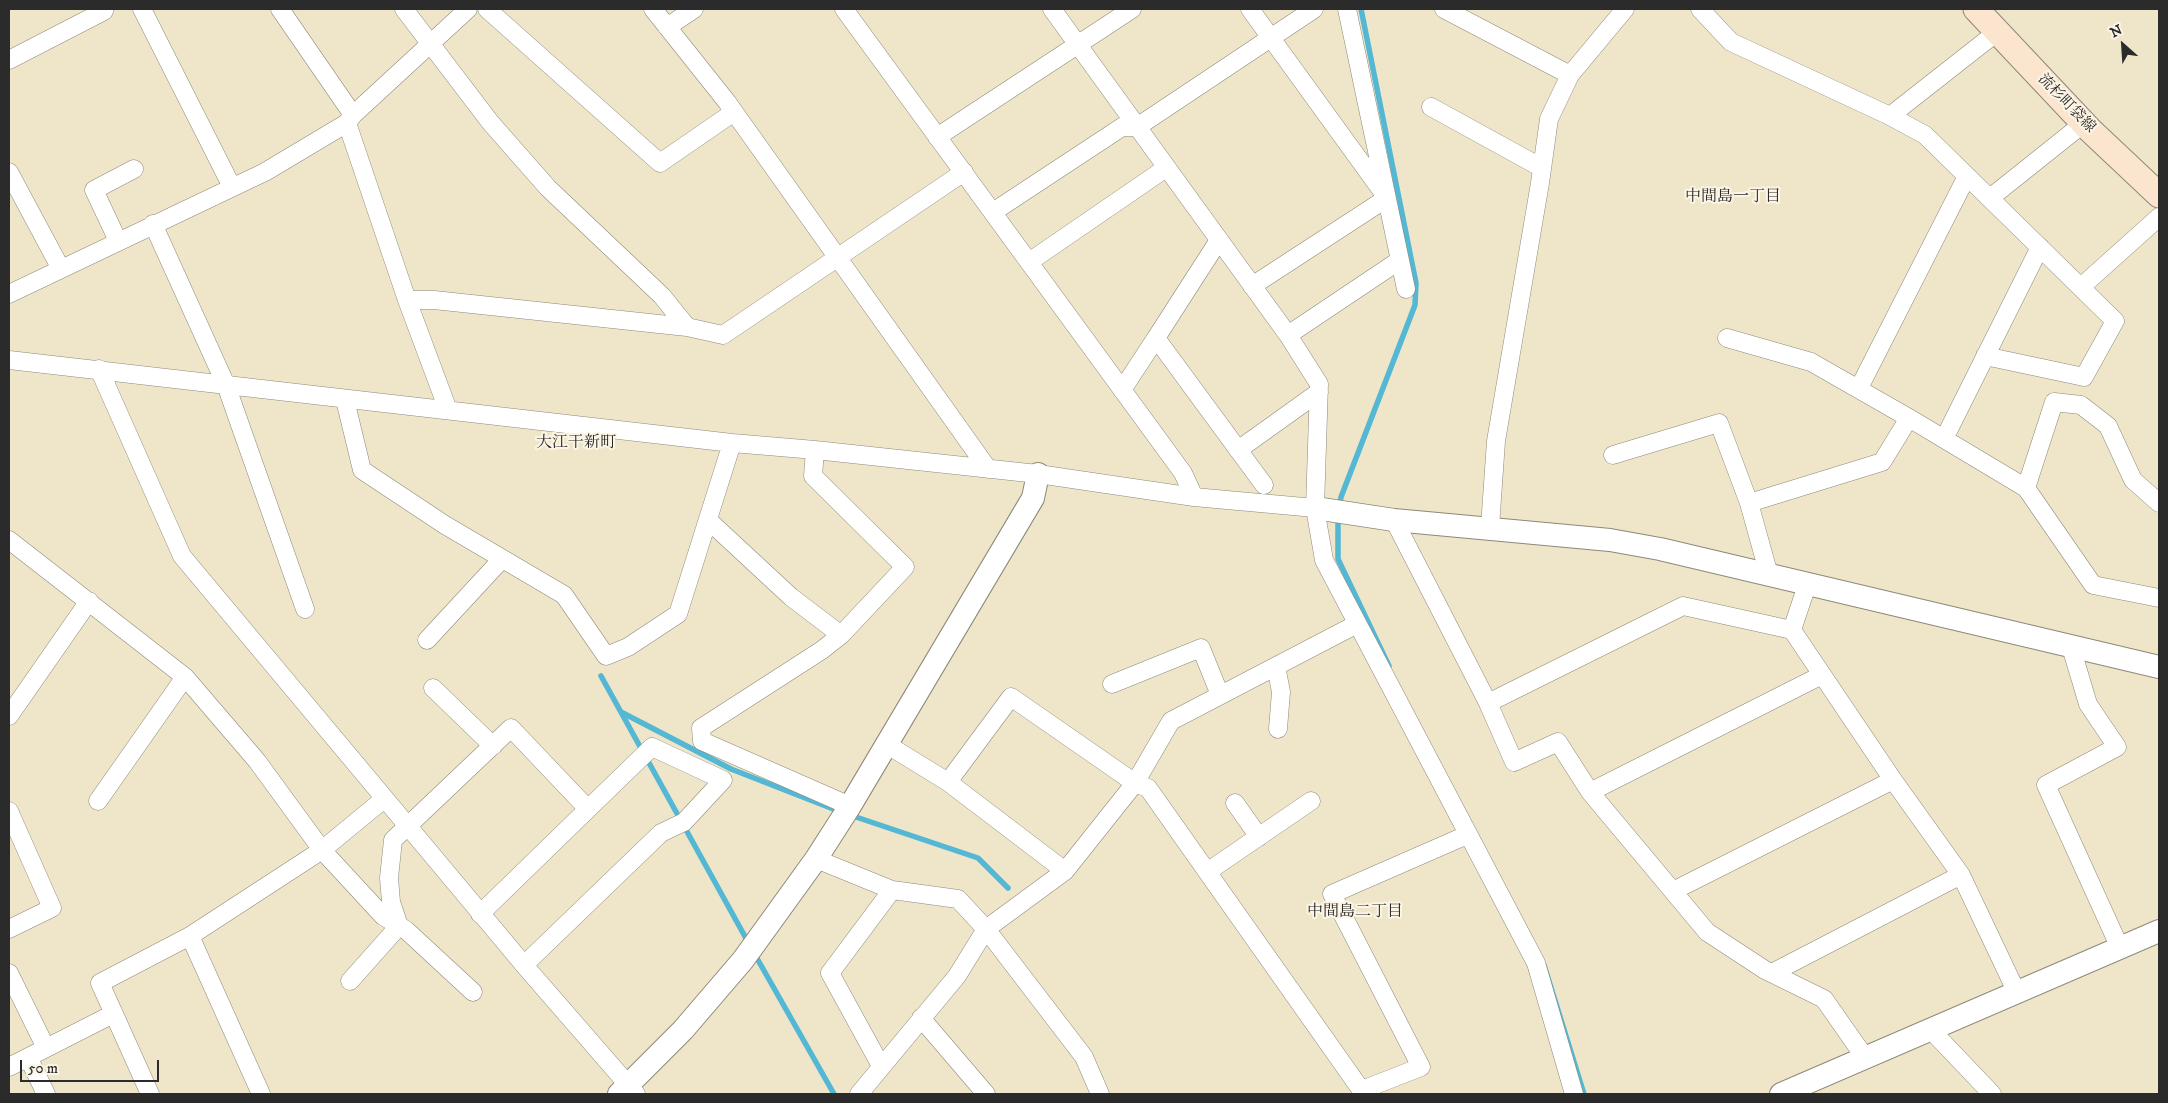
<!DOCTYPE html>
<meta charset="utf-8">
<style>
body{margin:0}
#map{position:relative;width:2168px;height:1103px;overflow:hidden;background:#efe6c9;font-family:"IM FELL DW Pica",serif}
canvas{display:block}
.frame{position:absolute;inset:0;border:10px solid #2b2b2b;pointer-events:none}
.north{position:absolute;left:2098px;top:20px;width:50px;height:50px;-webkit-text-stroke:4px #fcf5e5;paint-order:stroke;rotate:334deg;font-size:14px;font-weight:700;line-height:20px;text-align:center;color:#2b2b2b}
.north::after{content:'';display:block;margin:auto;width:18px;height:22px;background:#2b2b2b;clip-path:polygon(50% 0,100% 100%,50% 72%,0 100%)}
.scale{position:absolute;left:20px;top:1060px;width:139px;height:22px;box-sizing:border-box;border:2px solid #2b2b2b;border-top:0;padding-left:6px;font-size:15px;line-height:18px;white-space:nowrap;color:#2b2b2b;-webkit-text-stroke:4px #fcf5e5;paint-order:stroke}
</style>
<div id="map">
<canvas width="2168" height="1103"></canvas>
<div class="frame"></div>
<div class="north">N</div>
<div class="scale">50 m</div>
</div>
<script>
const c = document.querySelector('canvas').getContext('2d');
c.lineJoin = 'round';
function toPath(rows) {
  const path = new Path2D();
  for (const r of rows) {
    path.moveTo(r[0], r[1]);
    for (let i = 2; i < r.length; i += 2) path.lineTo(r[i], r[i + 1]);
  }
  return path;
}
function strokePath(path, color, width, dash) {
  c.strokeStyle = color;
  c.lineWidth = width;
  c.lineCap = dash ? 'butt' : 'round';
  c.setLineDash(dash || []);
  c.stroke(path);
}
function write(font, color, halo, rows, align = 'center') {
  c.font = font + ' "IM FELL DW Pica","Noto Serif JP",serif';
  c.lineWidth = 4;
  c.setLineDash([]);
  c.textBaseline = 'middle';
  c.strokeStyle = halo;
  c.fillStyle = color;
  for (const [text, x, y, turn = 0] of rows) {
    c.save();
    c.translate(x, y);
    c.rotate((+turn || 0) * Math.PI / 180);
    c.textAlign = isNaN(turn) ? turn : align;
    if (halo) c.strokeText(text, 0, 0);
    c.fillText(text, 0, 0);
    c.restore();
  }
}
strokePath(toPath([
 [1339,508,1341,497,1415,305,1416,283,1361,9],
 [1338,517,1338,559,1389,666],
 [601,676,748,942],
 [621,712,731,769,841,812],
 [850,815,978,858,1008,888],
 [754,953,834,1094],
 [1544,965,1584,1094]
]), '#54b7d3', 5.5);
const minor = toPath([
 [142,9,232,187],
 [280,9,353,115],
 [404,9,490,122,548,188,662,296,687,327],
 [487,9,660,163,734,112],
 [653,9,727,102,988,469],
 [844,9,1183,473,1194,497],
 [1052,9,1288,335,1319,384,1315,508,1324,560,1536,963,1574,1094],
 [1250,9,1387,198,1252,286],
 [1347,9,1406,289],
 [1444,9,1570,75],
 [1700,9,1731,42,1890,116,1997,32],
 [667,27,694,9],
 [9,60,104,11],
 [1431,107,1542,168],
 [1890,116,1925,135,2115,321,2084,377,1985,356],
 [347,123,407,300,448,410],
 [937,137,1132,9],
 [9,172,61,269],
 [1990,198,2084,123],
 [993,212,1122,127,1137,127,1314,9],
 [153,224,226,385,305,609],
 [118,241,94,190,134,169],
 [1029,262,1166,168],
 [2081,287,2159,217],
 [9,294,265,172,347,123,353,115,468,9],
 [407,300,434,300,687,327,723,335,964,172],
 [1288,335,1400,260],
 [1156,338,1219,240],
 [1727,338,1811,362,1909,418,2026,488,2093,585,2159,598],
 [9,360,732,443,815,450,1038,474,1194,497,1315,508],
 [99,369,182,556,524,965,636,1094],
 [1859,388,1967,176],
 [1122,390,1156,338,1264,485],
 [345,400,362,470,445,525,564,595,606,656,628,647,678,614,732,443],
 [1944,439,2040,247],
 [1238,450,1319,392],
 [1613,455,1719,423,1749,503,1769,575],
 [2026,488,2054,402,2081,405,2108,426,2133,480,2159,503],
 [1749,503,1882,462,1909,418],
 [708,520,791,597,841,635,905,567,813,476,815,450],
 [1394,520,1488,703,1514,762,1558,742,1590,792,1707,932,1765,970,1824,999,1866,1059],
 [1490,527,1496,441,1540,183,1549,119,1570,75,1625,9],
 [9,540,185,677,257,761,322,850,383,916,406,930,473,992],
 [1807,585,1792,630,1893,780,1961,875,2017,993],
 [841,635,822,650,701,728,702,741,850,806],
 [427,640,502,559],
 [2071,647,2088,704,2117,747,2046,785,2120,948],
 [1276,666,1281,692,1278,729],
 [1112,684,1201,648,1220,695],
 [433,688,493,746],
 [1488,703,1683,606,1792,630],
 [9,716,89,601],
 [886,744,948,782],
 [1590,792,1822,675],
 [98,801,185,677],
 [1235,803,1259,837],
 [9,811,52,908,9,929],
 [816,859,892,890],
 [1065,871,948,782,1011,697,1135,783,1148,788,1364,1094],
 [1207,872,1311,801],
 [1673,891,1893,780],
 [190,936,261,1094],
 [524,965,661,833,684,822,723,780,652,747,588,809],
 [9,973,46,1048],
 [1772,973,1961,875],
 [350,981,399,926,391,902,389,878,393,840,511,728,588,809,480,914],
 [921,1018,986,1094],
 [1931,1030,1992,1094],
 [28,1057,46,1094],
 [881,1066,830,973,892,890,958,899,986,929,1065,871,1135,783,1171,721,1357,624],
 [9,1067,113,1014],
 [1362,1090,1421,1067,1332,894,1467,835],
 [150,1094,100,983,190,936,322,850,384,799],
 [859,1094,957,976,986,929,1084,1057,1100,1094]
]);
const tertiary = toPath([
 [1315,508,1394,520,1610,540,1660,549,2159,667],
 [619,1094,683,1030,743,960,816,859,850,806,1033,498,1038,474],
 [1781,1094,2159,931]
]);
const secondary = toPath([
 [1976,9,2090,130,2159,195]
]);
strokePath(minor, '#8d887a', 19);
strokePath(tertiary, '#8d887a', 24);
strokePath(secondary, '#8d887a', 27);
strokePath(minor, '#fff', 18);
strokePath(tertiary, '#fff', 22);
strokePath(secondary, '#fce5cf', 25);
write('15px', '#2b2b2b', '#fcf5e5', [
 ["流杉町袋線",2066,104,46]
]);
write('16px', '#2b2b2b', '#fcf5e5', [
 ["中間島一丁目",1733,198],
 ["大江干新町",576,444],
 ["中間島二丁目",1355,913]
]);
</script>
